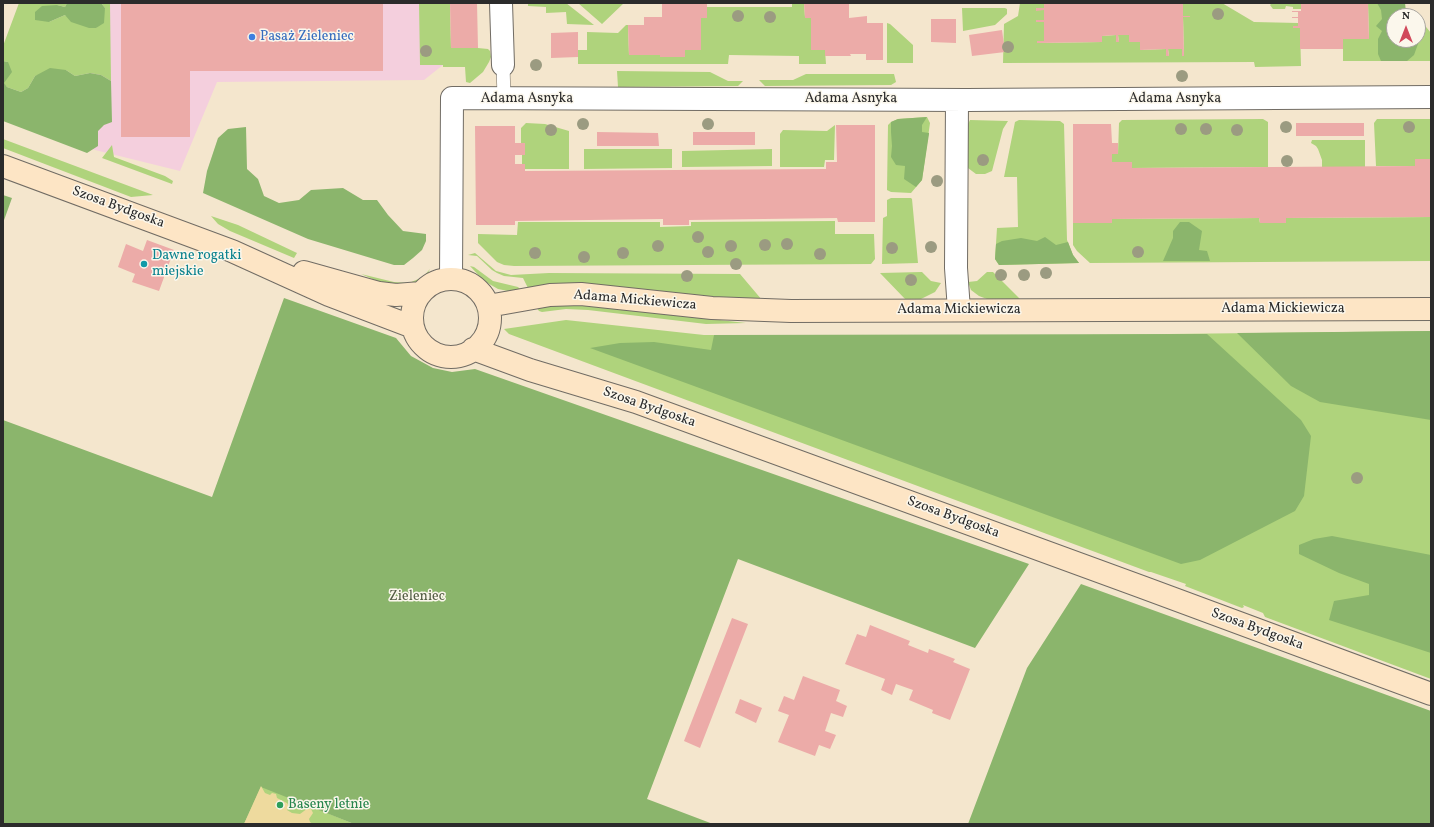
<!DOCTYPE html>
<meta charset="utf-8">
<style>
body{margin:0}
#map{position:relative;width:1434px;height:827px;overflow:hidden;background:#f4e6cd;font-family:Vollkorn,serif}
canvas{display:block}
.frame{position:absolute;inset:0;border:4px solid #2b2b2b;pointer-events:none}
.north{position:absolute;left:1386px;top:8px;width:40px;height:40px;box-sizing:border-box;background:#fbf7ec;border:1px solid #a8a59f;border-radius:50%;rotate:0deg;font-size:11px;font-weight:700;line-height:16px;text-align:center;color:#2b2b2b}
.north::after{content:'';display:block;margin:auto;width:14px;height:18px;background:#d1495b;clip-path:polygon(50% 0,100% 100%,50% 72%,0 100%)}
</style>
<div id="map">
<canvas width="1434" height="827"></canvas>
<div class="frame"></div>
<div class="north">N</div>
</div>
<script>
const c = document.querySelector('canvas').getContext('2d');
c.lineJoin = 'round';
function paint(path, color) {
  c.fillStyle = color;
  c.fill(path, 'evenodd');
}
function toPath(rows) {
  const path = new Path2D();
  for (const r of rows) {
    if (r.length === 3) {
      path.moveTo(r[0] + r[2], r[1]);
      path.arc(r[0], r[1], r[2], 0, 2 * Math.PI);
      continue;
    }
    path.moveTo(r[0], r[1]);
    for (let i = 2; i < r.length; i += 2) path.lineTo(r[i], r[i + 1]);
  }
  return path;
}
function strokePath(path, color, width, dash) {
  c.strokeStyle = color;
  c.lineWidth = width;
  c.lineCap = dash ? 'butt' : 'round';
  c.setLineDash(dash || []);
  c.stroke(path);
}
function write(font, color, halo, rows, align = 'center') {
  c.font = font + ' Vollkorn,serif';
  c.lineWidth = 3;
  c.setLineDash([]);
  c.textBaseline = 'middle';
  c.strokeStyle = halo;
  c.fillStyle = color;
  for (const [text, x, y, turn = 0] of rows) {
    c.save();
    c.translate(x, y);
    c.rotate((+turn || 0) * Math.PI / 180);
    c.textAlign = isNaN(turn) ? turn : align;
    if (halo) c.strokeText(text, 0, 0);
    c.fillText(text, 0, 0);
    c.restore();
  }
}
paint(toPath([
 [89,3,450,3,443,65,424,80,217,82,180,171,91,149]
]), '#f4cfdd');
paint(toPath([
 [19,3,67,3,65,7,57,5,49,22,65,15,96,28,105,8,101,3,110,3,111,81,101,75,90,73,75,76,66,70,35,76,28,88,21,92,7,87,3,83,8,62,3,61,3,46],
 [419,3,450,3,451,48,478,48,488,49,490,51,491,57,489,62,483,72,470,83,466,82,465,67,443,67,443,65,420,65],
 [528,3,566,3,594,25,567,24,566,12,546,13,546,7,528,6],
 [578,3,624,3,602,24],
 [792,3,804,3,805,17,811,18,811,50,825,50,826,64,799,64,799,56,729,55,728,64,578,64,578,50,587,50,587,32,618,33,626,25,628,25,629,55,660,55,685,50,701,50,701,18,707,18,707,7,792,7],
 [1020,3,1044,3,1044,8,1036,8,1036,10,1044,10,1044,20,1036,20,1036,21,1044,22,1044,41,1037,41,1037,43,1102,42,1102,36,1116,35,1119,42,1118,35,1129,35,1140,42,1140,50,1166,49,1167,56,1169,56,1168,49,1182,49,1182,55,1184,55,1183,17,1190,17,1190,16,1183,16,1183,3,1222,3,1254,22,1298,23,1298,26,1293,26,1293,28,1300,28,1301,66,1255,67,1254,62,1003,63,1004,24,1018,16],
 [1272,3,1301,3,1301,9,1293,9,1293,7,1286,6,1285,9,1273,9,1270,5],
 [1368,3,1405,3,1406,16,1394,16,1394,40,1418,40,1418,22,1422,22,1431,33,1431,61,1343,61,1343,39,1369,38],
 [962,8,1005,8,1007,9,1007,14,995,25,963,31],
 [887,23,890,24,913,45,913,63,887,63],
 [617,71,710,72,728,81,743,81,738,86,618,87],
 [806,74,894,74,896,82,891,85,765,86,759,80,793,80],
 [927,117,930,123,922,180,911,193,891,192,887,190,888,125,891,122,898,119],
 [1263,119,1268,122,1268,167,1132,168,1132,162,1112,162,1112,154,1118,154,1119,123,1122,120],
 [1377,119,1431,119,1431,159,1415,159,1415,166,1376,166,1374,123],
 [970,120,1008,121,1003,129,992,171,985,174,976,174,968,168,967,126],
 [1019,120,1060,121,1064,124,1067,240,1073,255,1079,263,999,265,995,259,997,228,1018,227,1017,177,1004,177,1015,122],
 [526,123,545,124,569,131,569,169,525,169,525,164,522,164,522,155,525,155,525,143,521,143,521,128],
 [835,125,834,160,825,160,824,167,780,167,780,134,783,130,827,131],
 [3,139,153,195,131,197,3,148],
 [1312,140,1365,140,1365,167,1322,167,1322,160,1318,149,1316,146,1311,143],
 [112,145,114,157,165,176,173,181,172,184,102,158],
 [584,149,672,149,672,168,584,169],
 [772,149,772,166,682,167,682,151],
 [891,198,911,198,912,199,918,263,882,264,883,218,887,216,887,200],
 [211,216,238,225,297,253,294,258,230,231,218,224],
 [1431,217,1431,261,1090,263,1077,251,1073,245,1073,223,1112,219,1259,218,1260,223,1285,223,1286,218],
 [835,221,835,234,874,234,875,259,871,264,514,266,504,265,497,262,478,243,478,234,517,235,518,222,660,222,660,227,691,226,691,222],
 [475,253,496,271,511,275,549,273,740,274,762,300,528,288,523,278,504,276,497,273,492,270,477,256,468,255],
 [470,266,474,267,493,281,518,287,520,289,508,291,498,289,484,281],
 [430,269,427,275,418,281,405,285,382,283,361,274,394,282,409,283,423,277],
 [922,272,931,281,941,283,935,292,919,300,906,300,880,273],
 [987,272,993,272,1020,299,987,299,979,296,971,290,968,282,977,281],
 [578,304,746,323,706,324,588,310,566,309,542,312,539,311,536,307],
 [566,320,704,335,994,336,1431,331,1431,679,1265,617,1263,613,1243,605,1244,607,1242,608,1185,586,1186,584,1151,572,1149,572,509,334,504,329],
 [261,786,354,824,244,824]
]), '#afd37c');
paint(toPath([
 [67,3,101,3,105,8,104,23,96,28,89,28,71,22,65,15,49,22,35,20,35,12,42,6,57,5,65,7],
 [1377,3,1405,3,1406,16,1394,16,1394,40,1418,40,1418,33,1419,35,1418,44,1414,55,1407,61,1381,61,1378,54,1378,39,1382,31,1376,26,1382,19,1381,10],
 [3,61,8,62,12,72,4,83,7,87,21,92,28,88,35,76,50,68,66,70,75,76,90,73,101,75,111,81,112,122,104,125,98,131,98,146,87,153,3,121],
 [927,117,922,125,922,132,929,133,929,134,922,180,916,187,904,179,905,166,896,165,891,157,892,146,891,132,891,122,898,119],
 [246,127,247,169,258,179,264,196,279,203,299,200,311,190,343,188,363,200,377,200,388,215,403,231,426,234,426,241,422,250,413,258,404,265,394,265,308,239,203,193,207,171,218,138,228,129],
 [3,195,12,198,3,223],
 [1180,222,1189,222,1202,231,1199,250,1207,251,1210,261,1163,261,1173,238,1173,231],
 [1045,237,1056,245,1068,242,1073,255,1079,263,999,265,995,259,996,244,1002,241,1021,238,1037,241],
 [284,298,396,338,411,356,433,368,452,372,475,369,1029,564,975,648,738,559,647,799,713,824,354,824,261,787,244,824,3,824,3,420,212,497],
 [1431,331,1431,420,1320,402,1291,386,1237,333],
 [1207,334,1301,420,1311,436,1304,496,1295,511,1200,560,1181,564,590,348,620,343,654,342,711,350,714,335],
 [1332,536,1431,555,1431,653,1329,620,1334,601,1369,595,1369,584,1339,573,1299,554,1299,545,1314,539],
 [1081,584,1431,711,1431,824,968,824,1027,668]
]), '#8bb56c');
paint(toPath([
 [261,786,265,793,270,795,272,793,276,794,277,798,287,803,289,806,287,810,292,813,300,814,308,808,311,809,313,813,309,819,310,822,313,824,244,824]
]), '#eeda9e');
paint(toPath([
 [121,3,383,3,383,71,190,71,190,137,121,137],
 [450,3,477,3,478,48,451,48],
 [662,3,707,3,707,18,701,18,701,50,685,50,685,57,660,57,660,55,629,55,628,25,644,25,644,17,662,17],
 [804,3,849,3,849,18,867,16,867,23,883,23,883,60,866,60,866,54,850,54,851,56,825,56,825,50,811,50,811,18,805,18],
 [1044,3,1183,3,1183,16,1190,16,1190,17,1183,17,1184,56,1182,56,1182,49,1168,49,1169,56,1166,56,1166,49,1140,50,1140,42,1129,42,1129,35,1118,35,1119,42,1116,42,1116,35,1102,36,1102,42,1037,43,1037,41,1044,41,1044,22,1036,22,1036,20,1044,20,1044,10,1036,11,1036,8,1044,8],
 [1301,3,1368,3,1369,39,1343,39,1343,49,1300,49,1300,28,1293,28,1293,26,1298,26,1298,18,1292,18,1292,17,1298,17,1298,12,1292,12,1292,11,1301,11],
 [931,19,956,19,956,43,931,42],
 [1002,30,1005,52,972,56,969,35],
 [578,32,578,57,551,58,551,33],
 [1296,123,1364,123,1364,136,1296,136],
 [1073,124,1111,124,1112,143,1118,143,1118,154,1112,154,1112,162,1132,162,1132,168,1415,166,1415,159,1431,159,1431,217,1286,218,1286,223,1260,223,1259,218,1112,219,1112,223,1073,223],
 [836,125,875,125,875,222,838,222,837,218,689,220,689,225,663,225,663,219,515,221,515,225,476,225,475,126,515,126,515,143,525,143,525,155,515,155,515,164,525,164,525,171,826,169,826,162,837,162],
 [597,132,658,133,659,146,597,146],
 [693,132,755,132,755,145,693,145],
 [147,240,174,250,159,291,132,282,135,274,118,267,126,244,143,251],
 [732,618,748,624,700,748,684,741],
 [870,625,910,641,908,645,928,653,929,649,955,659,953,662,970,669,950,720,932,713,933,710,909,700,913,690,896,684,892,695,881,690,885,679,845,664,857,634,866,637],
 [803,676,840,690,836,701,847,706,843,717,831,713,825,731,836,735,830,749,819,745,815,756,778,742,789,715,778,711,784,696,794,700],
 [740,699,762,708,756,723,735,713]
]), '#ecaba8');
const lane = toPath([
 [503,65,504,98]
]);
const street = toPath([
 [501,3,503,65],
 [957,100,956,268,959,310],
 [451,279,452,98,967,100,1431,97]
]);
const secondary = toPath([
 [3,166,232,251,329,295,413,327],
 [304,272,379,293,396,295,421,293],
 [451,318,39],
 [488,306,550,295,581,294,712,308,791,311,1431,309],
 [473,349,530,370,636,402,1142,587,1431,694]
]);
strokePath(lane, '#716c64', 14);
strokePath(street, '#716c64', 24);
strokePath(secondary, '#716c64', 24);
strokePath(lane, '#fff', 13);
strokePath(street, '#fff', 22);
strokePath(secondary, '#fde5c5', 22);
c.fillStyle = '#9b9b81';
for (const [x, y] of [
 [1218,14],
 [738,16],
 [770,17],
 [1008,47],
 [426,51],
 [536,65],
 [1182,76],
 [583,124],
 [708,124],
 [1286,127],
 [1409,127],
 [1181,129],
 [1206,129],
 [551,130],
 [1237,130],
 [983,160],
 [1287,161],
 [937,181],
 [698,237],
 [787,244],
 [765,245],
 [658,246],
 [731,246],
 [931,247],
 [892,248],
 [708,252],
 [1138,252],
 [535,253],
 [623,253],
 [820,254],
 [584,257],
 [736,264],
 [1046,273],
 [1001,275],
 [1024,275],
 [687,276],
 [911,280],
 [1357,478]
]) {
  c.beginPath();
  c.arc(x, y, 6, 0, 2 * Math.PI);
  c.fill();
}
for (const [x, y, r, color] of [
 [252,37,4,"#3f7fe0"],
 [144,264,4,"#0f9aa8"],
 [280,805,4,"#2e9e5b"]
]) {
  const dot = new Path2D();
  dot.arc(x, y, r, 0, 2 * Math.PI);
  c.fillStyle = color;
  c.fill(dot);
  strokePath(dot, '#fbf7ec', 1.5);
}
write('14px', '#366cbe', '#fbf7ec', [
 ["Pasaż Zieleniec",260,37]
], 'left');
write('14px', '#2b2b2b', '#fbf7ec', [
 ["Adama Asnyka",527,99],
 ["Adama Asnyka",851,99],
 ["Adama Asnyka",1175,99],
 ["Szosa Bydgoska",118,208,20],
 ["Adama Mickiewicza",635,301,5],
 ["Adama Mickiewicza",1283,309],
 ["Adama Mickiewicza",959,310],
 ["Szosa Bydgoska",649,408,19],
 ["Szosa Bydgoska",953,518,20],
 ["Szosa Bydgoska",1257,630,20]
]);
write('14px', '#0d838f', '#fbf7ec', [
 ["Dawne rogatki",152,256],
 ["miejskie",152,272]
], 'left');
write('14px', '#535d43', '#fbf7ec', [
 ["Zieleniec",417,597]
]);
write('14px', '#27864d', '#fbf7ec', [
 ["Baseny letnie",288,805]
], 'left');
</script>
